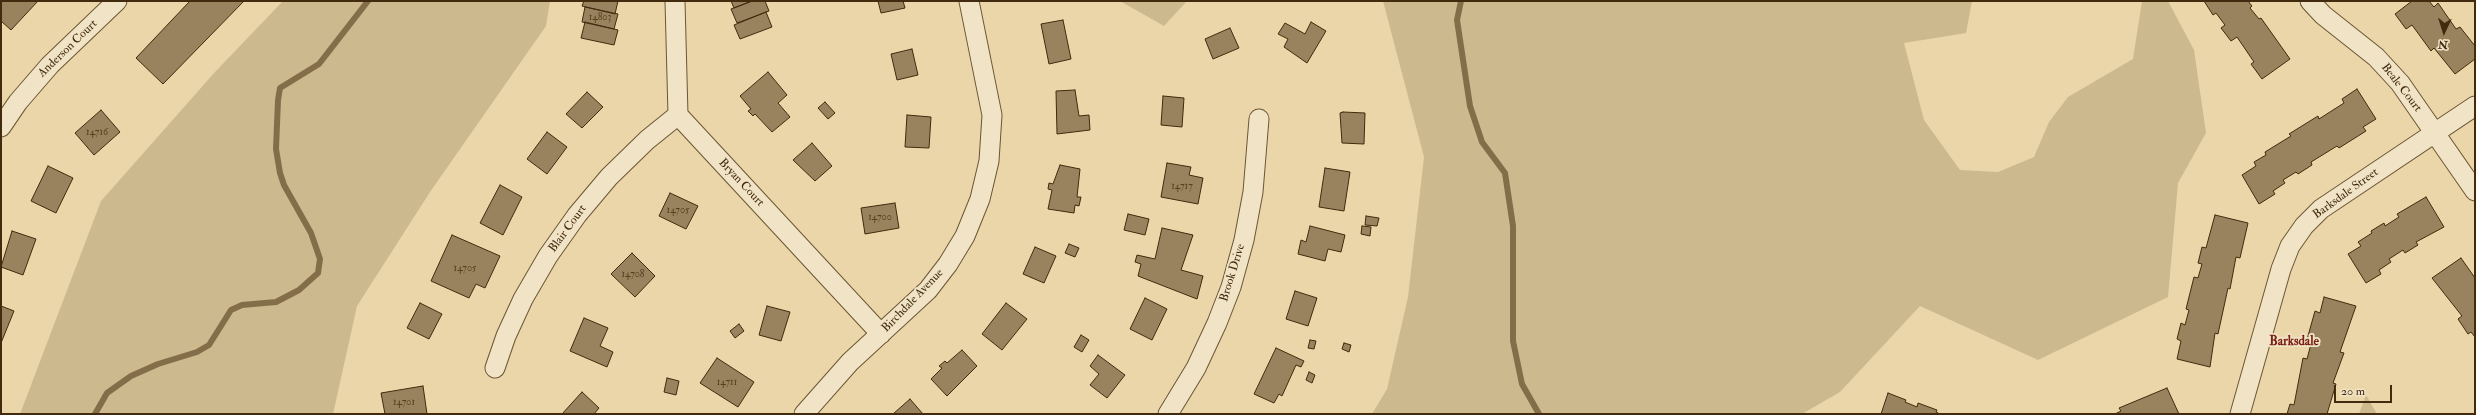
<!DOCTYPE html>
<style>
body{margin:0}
#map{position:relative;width:2476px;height:415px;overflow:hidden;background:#ead6a8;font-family:"IM FELL Double Pica",serif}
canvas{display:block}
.frame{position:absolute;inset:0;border:2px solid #412a0d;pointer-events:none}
.north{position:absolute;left:2424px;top:12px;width:40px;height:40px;-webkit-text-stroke:3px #f1e4c6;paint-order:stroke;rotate:184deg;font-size:11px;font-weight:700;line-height:16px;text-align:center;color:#412a0d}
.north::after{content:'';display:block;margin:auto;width:14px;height:18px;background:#412a0d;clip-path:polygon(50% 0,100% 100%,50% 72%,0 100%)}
.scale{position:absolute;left:2334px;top:385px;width:58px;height:18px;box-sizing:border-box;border:2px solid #412a0d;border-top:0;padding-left:5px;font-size:12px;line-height:14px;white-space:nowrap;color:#412a0d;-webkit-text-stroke:3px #f1e4c6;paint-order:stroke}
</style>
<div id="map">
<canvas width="2476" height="415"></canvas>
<div class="frame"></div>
<div class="north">N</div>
<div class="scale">20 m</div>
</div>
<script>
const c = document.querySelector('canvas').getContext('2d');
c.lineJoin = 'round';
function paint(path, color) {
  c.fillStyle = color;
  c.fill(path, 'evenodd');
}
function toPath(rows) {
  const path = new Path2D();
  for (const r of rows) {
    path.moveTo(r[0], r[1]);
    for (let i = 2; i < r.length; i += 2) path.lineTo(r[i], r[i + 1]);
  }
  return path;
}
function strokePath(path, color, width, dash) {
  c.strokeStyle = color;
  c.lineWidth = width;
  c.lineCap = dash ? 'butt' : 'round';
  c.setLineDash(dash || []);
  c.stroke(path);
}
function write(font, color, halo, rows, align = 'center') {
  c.font = font + ' "IM FELL Double Pica",serif';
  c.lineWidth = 3.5;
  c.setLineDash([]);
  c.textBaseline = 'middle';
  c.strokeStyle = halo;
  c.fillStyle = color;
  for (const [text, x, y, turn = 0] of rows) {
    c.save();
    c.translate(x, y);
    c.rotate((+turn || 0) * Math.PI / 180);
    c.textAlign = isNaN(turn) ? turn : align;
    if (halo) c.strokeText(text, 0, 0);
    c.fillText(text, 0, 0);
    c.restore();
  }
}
paint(toPath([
 [283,1,550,1,546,26,430,192,357,306,333,414,20,414,101,201,215,72],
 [1120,1,1187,1,1164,26],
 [1383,1,1972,1,1966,33,1904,43,1924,120,1960,170,1998,172,2034,157,2049,122,2068,97,2133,59,2142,1,2168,1,2194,50,2206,133,2178,183,2168,297,2038,360,1920,306,1840,392,1802,414,1372,414,1387,389,1408,297,1424,157],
 [2366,395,2377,414,2359,414]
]), '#cdb98e');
strokePath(toPath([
 [1461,1,1457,20,1470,106,1482,142,1505,173,1513,226,1513,341,1522,384,1539,414],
 [95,414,107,393,131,376,158,364,197,352,209,345,231,310,242,305,276,302,299,290,318,273,320,259,311,233,284,185,280,173,276,149,278,100,280,88,319,64,368,1]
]), '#846e4a', 6);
const building = toPath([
 [1,1,38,1,11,30,1,21,1,1],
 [190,1,244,1,163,84,136,58,190,1],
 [584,1,618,1,615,14,582,6,584,1],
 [731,1,752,1,734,8,731,1],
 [752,1,765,1,769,11,737,23,731,9,752,1],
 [878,1,903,1,905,8,881,13,878,1],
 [2204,1,2248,1,2252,6,2250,8,2259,19,2261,18,2290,59,2262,79,2251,64,2254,62,2237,37,2231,41,2221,28,2225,25,2216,13,2213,15,2204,1],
 [2412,1,2429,1,2434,7,2438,3,2456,29,2460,27,2475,46,2475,59,2455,74,2434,48,2431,51,2412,25,2406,29,2395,14,2412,1],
 [585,7,618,14,614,29,582,22,585,7],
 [766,12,772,27,740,39,734,25,766,12],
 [1063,20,1071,59,1049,64,1041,24,1063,20],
 [585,22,618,30,614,45,581,38,585,22],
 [1311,22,1326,31,1307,63,1284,47,1288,39,1278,34,1285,23,1305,34,1311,22],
 [1230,28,1239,48,1213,59,1205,39,1230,28],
 [912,49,918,75,897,80,891,54,912,49],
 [768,72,787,95,778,103,790,117,772,132,755,114,753,116,748,111,751,109,740,96,768,72],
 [2357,89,2376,119,2363,127,2366,131,2339,148,2337,146,2311,162,2312,165,2298,174,2296,172,2283,180,2285,183,2273,191,2275,194,2259,204,2242,175,2256,166,2254,162,2266,155,2265,152,2291,136,2289,134,2318,116,2319,119,2344,103,2342,99,2357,89],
 [1075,90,1079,116,1089,115,1090,130,1057,134,1056,91,1075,90],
 [587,92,603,107,582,128,566,114,587,92],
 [1163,96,1184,98,1182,127,1161,125,1163,96],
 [825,102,835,113,828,119,818,108,825,102],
 [101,110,120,132,94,155,75,133,101,110],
 [1343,112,1365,113,1364,144,1342,143,1340,113,1343,112],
 [907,115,931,117,929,148,905,147,907,115],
 [547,132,567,147,547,174,527,159,547,132],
 [812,143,832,166,815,181,793,160,812,143],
 [1167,163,1191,167,1189,175,1203,178,1198,204,1161,197,1167,163],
 [1060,165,1080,169,1077,197,1081,197,1079,206,1075,205,1074,213,1048,209,1052,190,1048,189,1049,183,1053,184,1060,165],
 [48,166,73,178,56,213,31,201,48,166],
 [1325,168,1350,172,1344,211,1319,207,1325,168],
 [500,185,522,197,503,235,480,223,500,185],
 [670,193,698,206,686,229,659,216,670,193],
 [2426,197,2444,227,2416,242,2418,245,2405,253,2403,250,2389,259,2391,262,2379,270,2381,274,2366,283,2348,254,2361,246,2358,242,2372,233,2371,231,2384,223,2385,226,2399,217,2397,214,2426,197],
 [895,203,899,228,865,234,861,208,895,203],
 [1128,214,1149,219,1145,235,1124,230,1128,214],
 [2215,215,2248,223,2240,258,2236,257,2230,289,2228,288,2218,334,2215,333,2210,367,2177,359,2181,341,2177,339,2181,323,2185,325,2189,310,2186,309,2194,277,2198,278,2202,264,2198,263,2202,247,2206,248,2215,215],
 [1366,216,1379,218,1377,226,1365,225,1366,216],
 [1310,226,1345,235,1341,252,1328,249,1325,261,1298,254,1301,240,1306,242,1310,226],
 [1362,226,1371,227,1370,236,1361,234,1362,226],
 [1162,228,1193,235,1181,270,1203,276,1197,299,1138,276,1141,264,1135,262,1137,255,1155,259,1162,228],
 [12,231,36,239,23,275,1,267,12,231],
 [452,235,500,256,485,288,476,284,469,298,431,281,452,235],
 [1069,244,1079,248,1075,257,1065,253,1069,244],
 [1035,247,1056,256,1044,283,1023,274,1035,247],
 [632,253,655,276,635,297,611,274,632,253],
 [2461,258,2475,278,2475,337,2471,332,2468,334,2458,319,2462,316,2432,278,2461,258],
 [1295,291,1317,298,1308,326,1286,319,1295,291],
 [2324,297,2356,306,2340,352,2344,353,2333,383,2336,384,2327,414,2287,414,2290,404,2294,405,2303,358,2307,359,2311,344,2306,343,2315,311,2320,313,2324,297],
 [1145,298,1167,309,1152,340,1130,329,1145,298],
 [420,303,442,314,429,339,407,328,420,303],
 [1006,303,1027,319,1002,350,982,334,1006,303],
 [1,306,14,311,1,343,1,306],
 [767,306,790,312,781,341,759,335,767,306],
 [584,318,608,328,600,346,613,352,607,367,570,351,584,318],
 [739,324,744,331,735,338,730,331,739,324],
 [1081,335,1089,340,1082,352,1074,347,1081,335],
 [1310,340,1316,341,1314,349,1308,348,1310,340],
 [1344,343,1351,345,1349,352,1342,349,1344,343],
 [1276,348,1304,361,1301,367,1296,365,1282,396,1279,394,1274,403,1254,394,1276,348],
 [962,350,977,366,947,396,931,379,942,368,939,366,945,361,947,363,962,350],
 [1098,355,1125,375,1107,398,1090,385,1099,374,1090,366,1098,355],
 [717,358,754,382,738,407,700,383,717,358],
 [1309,372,1315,375,1312,383,1306,380,1309,372],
 [667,378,679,381,676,395,664,392,667,378],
 [423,386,427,414,385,414,381,393,423,386],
 [2167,388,2179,414,2115,414,2121,411,2119,408,2167,388],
 [582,392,599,408,594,414,562,414,582,392],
 [1888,393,1906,400,1905,402,1917,407,1918,403,1937,410,1936,412,1940,414,1881,414,1888,393],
 [910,399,923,414,893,414,910,399]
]);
paint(building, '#99835e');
strokePath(building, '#412a0d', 1);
const minor = toPath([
 [675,1,678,115,881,334],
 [2310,1,2323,15,2376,57,2400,83,2475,191],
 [1,127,18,102,50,65,117,1],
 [495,368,506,336,523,299,548,256,577,215,609,177,647,140,678,115],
 [804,414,850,362,928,290,948,264,965,236,980,199,989,161,992,115,969,1],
 [1168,414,1196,368,1217,323,1231,287,1244,240,1253,192,1259,119],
 [2240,414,2281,269,2290,246,2304,226,2321,209,2475,106]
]);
strokePath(minor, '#6b5534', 21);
strokePath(minor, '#f1e4c6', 19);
write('10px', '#574021', null, [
 ["14803",600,18],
 ["14716",97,133],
 ["14717",1182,187],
 ["14705",678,211],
 ["14700",880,218],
 ["14705",465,269],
 ["14708",633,275],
 ["14711",727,383],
 ["14701",404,403]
]);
write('12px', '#412a0d', '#f1e4c6', [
 ["Anderson Court",68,49,-44],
 ["Beale Court",2401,88,52],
 ["Bryan Court",741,183,47],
 ["Barksdale Street",2346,194,-36],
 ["Blair Court",568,229,-54],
 ["Brook Drive",1233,273,-73],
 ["Birchdale Avenue",913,301,-46]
]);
write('bold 13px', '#7a1f14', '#f1e4c6', [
 ["Barksdale",2294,342]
]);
</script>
